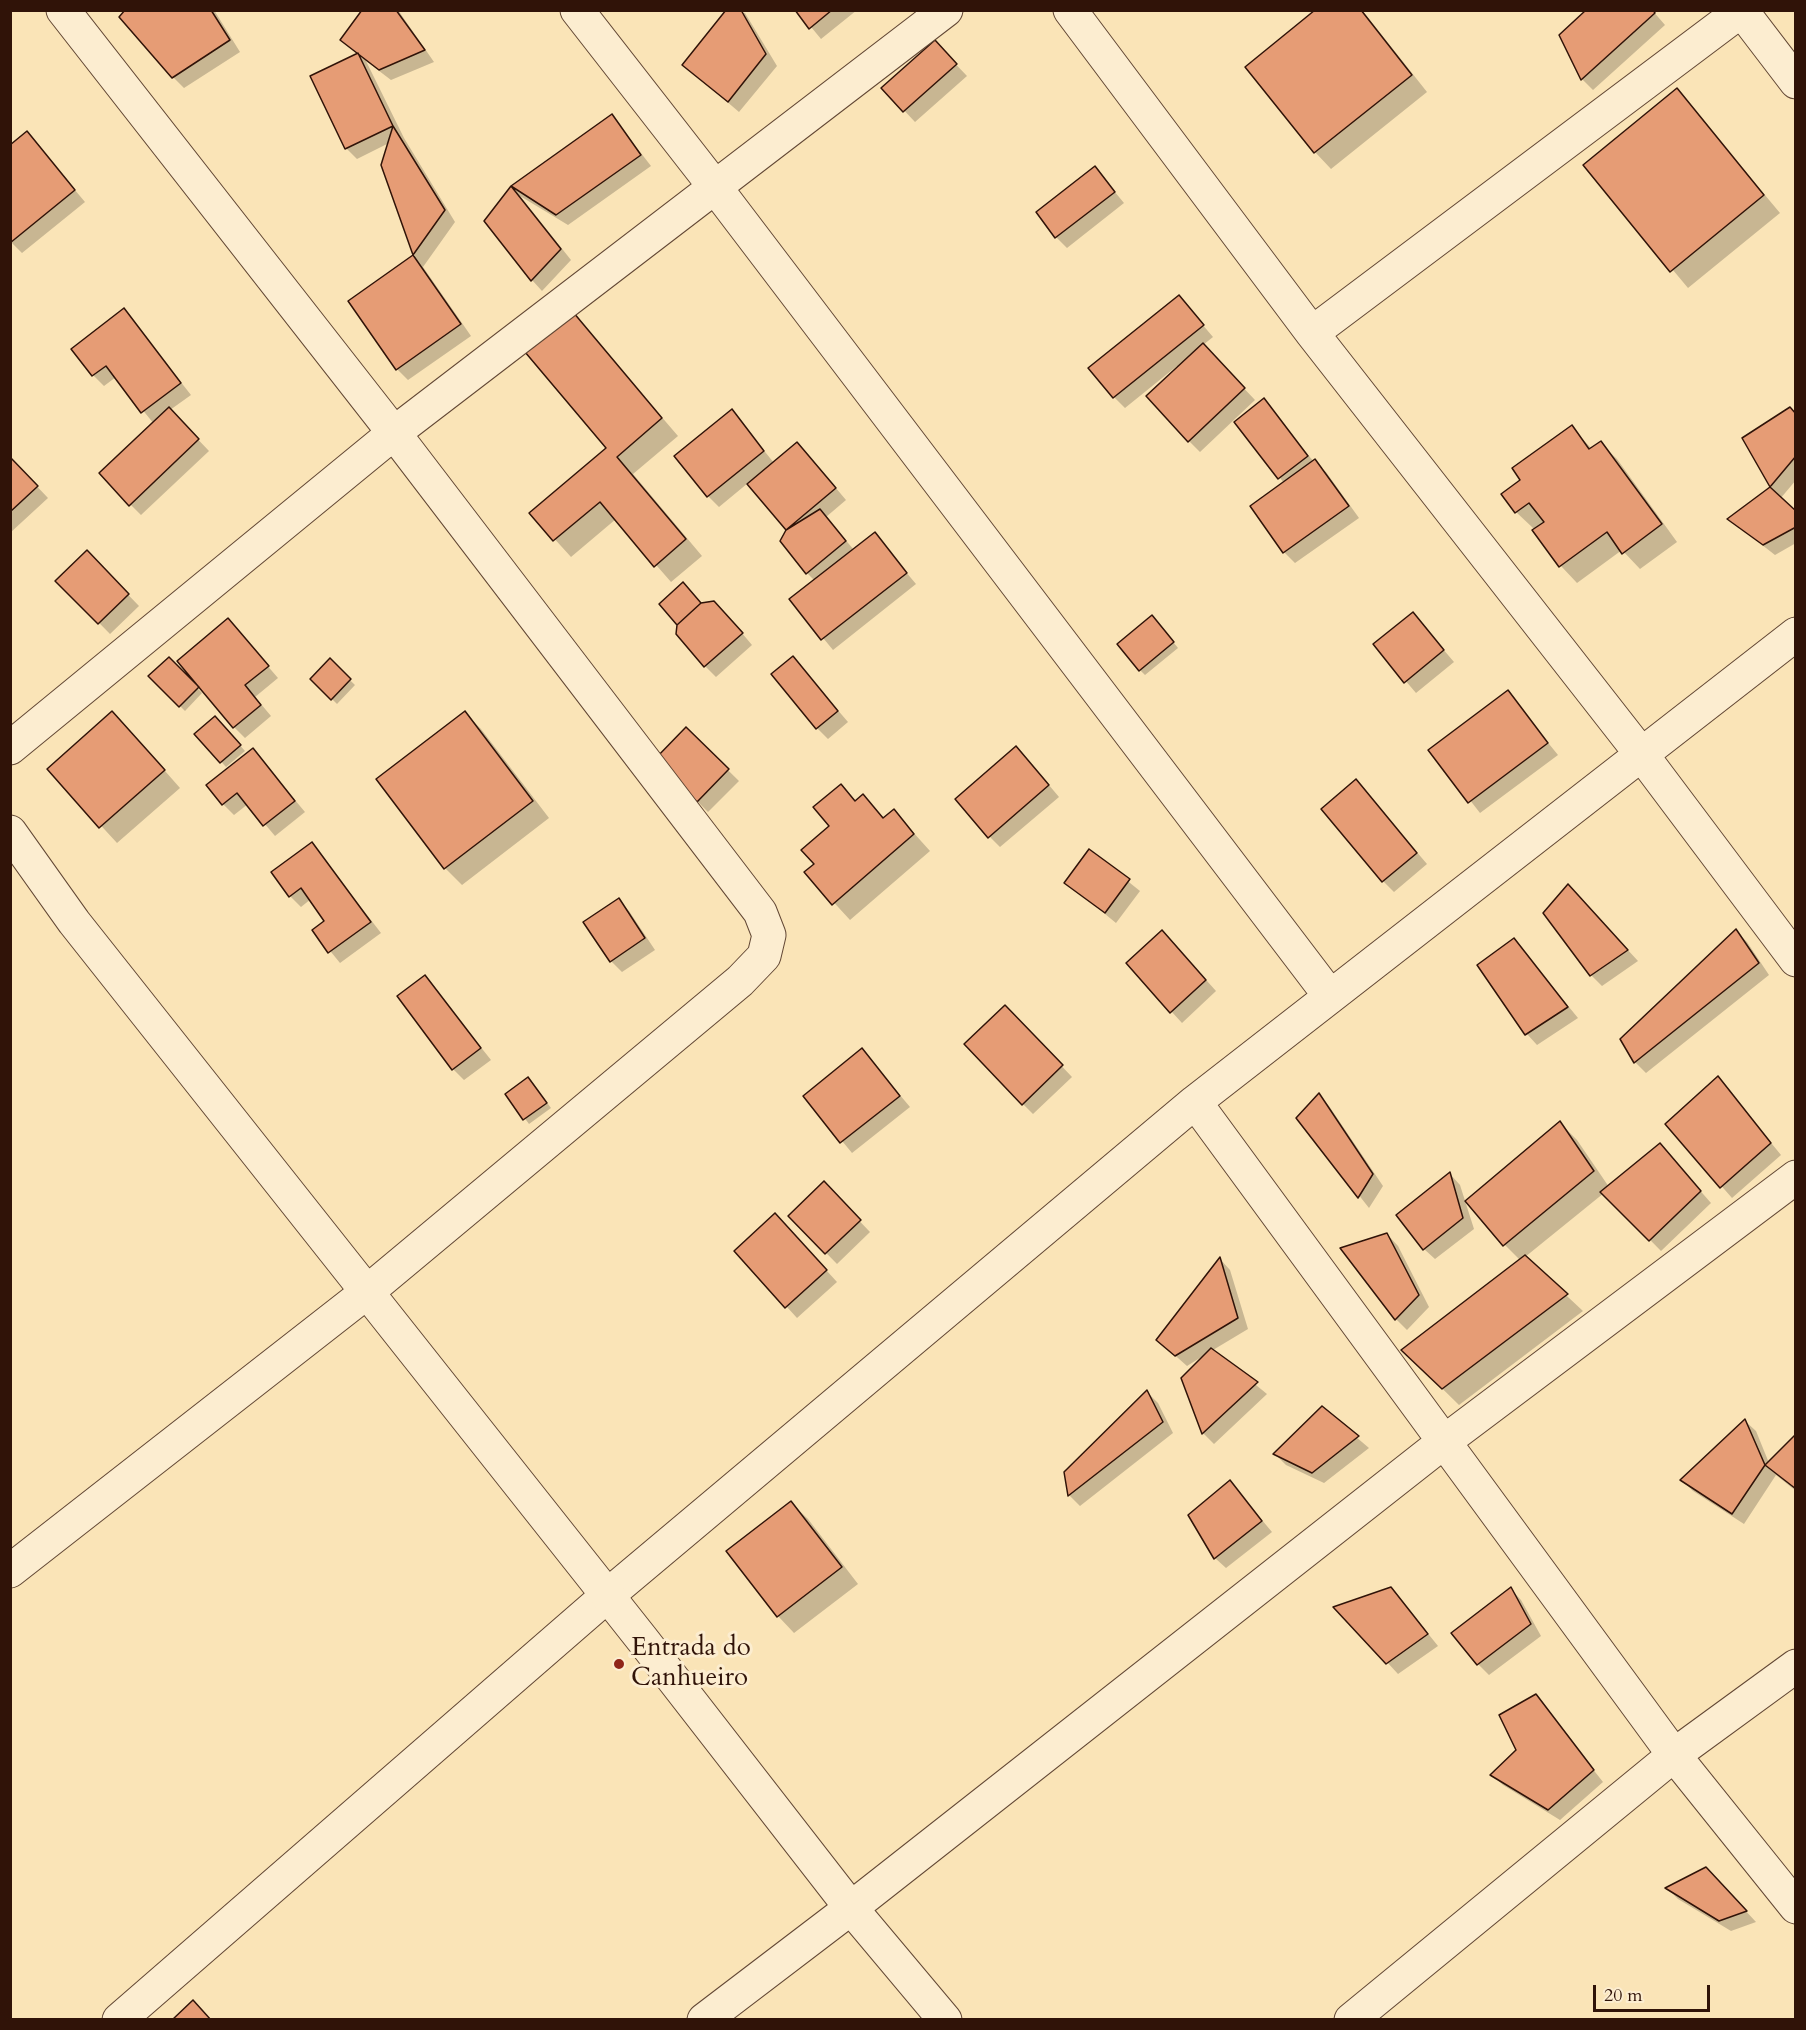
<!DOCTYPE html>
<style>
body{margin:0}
#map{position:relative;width:1806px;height:2030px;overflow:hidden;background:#fae4b7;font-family:Cardo,serif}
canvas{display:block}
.frame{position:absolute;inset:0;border:12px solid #301308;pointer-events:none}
.scale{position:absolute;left:1593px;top:1985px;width:117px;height:27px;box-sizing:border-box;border:3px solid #301308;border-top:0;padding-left:8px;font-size:18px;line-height:21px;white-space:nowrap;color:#301308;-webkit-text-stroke:4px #fcedd0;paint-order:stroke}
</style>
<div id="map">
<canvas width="1806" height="2030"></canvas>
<div class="frame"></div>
<div class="scale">20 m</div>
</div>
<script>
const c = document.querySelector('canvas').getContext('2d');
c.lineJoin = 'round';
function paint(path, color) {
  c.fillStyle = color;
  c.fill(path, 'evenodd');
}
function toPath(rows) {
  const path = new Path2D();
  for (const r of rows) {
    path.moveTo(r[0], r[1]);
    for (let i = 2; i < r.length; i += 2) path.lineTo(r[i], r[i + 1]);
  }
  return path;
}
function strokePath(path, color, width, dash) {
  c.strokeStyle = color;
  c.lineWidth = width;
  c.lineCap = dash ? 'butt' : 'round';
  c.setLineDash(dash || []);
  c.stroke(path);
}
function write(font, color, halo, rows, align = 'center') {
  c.font = font + ' Cardo,serif';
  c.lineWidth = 6;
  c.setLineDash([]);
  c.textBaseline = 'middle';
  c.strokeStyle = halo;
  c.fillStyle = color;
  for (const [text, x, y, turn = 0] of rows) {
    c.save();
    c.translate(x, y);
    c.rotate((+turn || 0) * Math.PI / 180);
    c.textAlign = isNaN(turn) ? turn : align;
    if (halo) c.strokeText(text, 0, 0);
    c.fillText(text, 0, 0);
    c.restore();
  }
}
paint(toPath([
 [127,10,214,10,240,52,184,88,173,77],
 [364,10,398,10,434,62,391,80,366,61,404,138,455,222,423,267,471,336,408,380,397,369,350,302,415,256,382,165,389,143,357,159,346,148,358,55,342,40],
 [728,10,745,13,777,66,739,112,684,65],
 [797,10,857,10,821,39],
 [1317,10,1362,10,1427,92,1331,169,1315,152],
 [1652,10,1665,25,1593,90,1582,79,1561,35],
 [945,53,967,76,915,122,883,88],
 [1677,90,1780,213,1688,288,1586,166],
 [612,116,651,166,568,225,520,196,571,260,542,291,532,280,512,187],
 [27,133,85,202,22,253,10,241],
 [1095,168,1124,203,1067,248,1056,237],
 [1179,297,1213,337,1203,345,1255,400,1200,452,1189,441,1177,366,1125,408,1114,397],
 [124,310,191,395,170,410,209,451,141,515,130,504,154,424,116,377,104,386,93,375],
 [573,314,678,436,633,474,702,556,671,582,616,519,571,557,531,513,608,448],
 [1263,400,1314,462,1326,472,1359,518,1295,563,1284,552,1284,483,1236,422],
 [732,411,774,463,808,455,846,500,826,517,854,550,874,534,916,584,833,650,791,599,815,581,807,573,788,530,748,483,719,507,708,496],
 [1796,414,1796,480,1780,499,1796,513,1796,543,1775,555,1730,520,1772,487,1744,439],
 [1571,427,1592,449,1600,443,1617,459,1677,542,1640,569,1622,550,1577,583,1561,566,1533,528,1516,512,1522,480],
 [10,458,48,498,10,533],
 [87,552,139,606,110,634,58,581],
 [701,605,725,613,752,645,716,677,705,666],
 [1413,614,1454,662,1416,693,1375,645],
 [228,620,278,678,255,697,271,716,245,738,234,727],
 [1157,622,1178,648,1145,675,1140,670],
 [793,658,848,722,828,739,817,728],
 [169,659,202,693,185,711,150,676],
 [330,661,355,685,337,704,312,679],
 [1507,692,1558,755,1480,813,1431,750],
 [465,713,481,729,549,818,462,885,445,868],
 [220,723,245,751,226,767,196,734],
 [128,729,180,788,117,843,49,769],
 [686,729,739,781,708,812,656,760],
 [253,750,305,812,275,836,248,804,234,815,223,804],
 [1027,759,1059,797,1000,847,989,836],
 [1356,781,1427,864,1394,892,1383,881],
 [840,786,856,802,863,796,885,819,894,811,930,851,850,920,806,872,816,864,831,827],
 [312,844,381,933,340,963,314,931,327,921,311,899,301,907,290,896],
 [1090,851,1140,891,1116,923,1066,882],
 [1579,897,1638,961,1602,986,1591,975],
 [618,900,629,911,655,950,622,972,611,961],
 [1736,931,1747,942,1769,975,1646,1073,1635,1062,1622,1039],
 [1514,940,1578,1018,1537,1045,1527,1034,1479,966],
 [1173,943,1216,991,1182,1023,1128,964],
 [425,977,491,1060,464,1080,453,1069],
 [1016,1018,1072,1077,1033,1114,1023,1104],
 [862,1050,910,1107,852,1153,805,1096],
 [1718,1078,1781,1155,1732,1198,1667,1124],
 [533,1084,551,1108,529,1124,507,1094],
 [1319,1095,1329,1106,1383,1186,1369,1208,1298,1118],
 [1560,1123,1577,1140,1609,1187,1660,1145,1711,1203,1661,1251,1604,1193,1525,1257,1583,1311,1459,1405,1403,1350,1520,1260,1504,1244],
 [1450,1174,1460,1185,1474,1229,1435,1259,1424,1249],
 [824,1184,870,1232,837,1264,790,1216],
 [786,1226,837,1282,797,1318,736,1251],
 [1387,1234,1398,1246,1429,1307,1407,1330,1396,1319],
 [1220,1259,1230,1270,1248,1329,1213,1350,1267,1394,1214,1444,1203,1433,1183,1378,1203,1356,1187,1366,1169,1350],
 [1147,1392,1158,1403,1173,1433,1080,1506,1069,1495,1066,1472],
 [1322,1408,1369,1448,1324,1483,1286,1465,1275,1454],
 [1745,1421,1756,1431,1769,1463,1796,1436,1796,1491,1776,1475,1744,1524,1693,1491,1682,1480],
 [1230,1482,1272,1532,1226,1568,1215,1558],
 [791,1503,808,1519,858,1584,794,1633,778,1616,728,1552],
 [1511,1589,1521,1600,1541,1636,1489,1675,1478,1664],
 [1401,1600,1438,1646,1398,1674,1336,1607],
 [1535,1696,1603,1782,1560,1820,1503,1785,1492,1775,1518,1750],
 [1717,1880,1756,1922,1731,1931,1678,1899,1667,1888]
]), '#0003');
const building = toPath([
 [125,10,211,10,230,40,172,78,119,17,125,10],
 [362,10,396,10,425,50,379,70,340,40,362,10],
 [726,10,741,10,766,54,728,102,682,65,726,10],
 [795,10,832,10,809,29,795,10],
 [1315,10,1361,10,1412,75,1314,153,1245,67,1315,10],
 [1586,10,1653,10,1655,13,1581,80,1559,35,1586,10],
 [935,40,957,64,903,112,881,88,935,40],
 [358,53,393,126,345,149,310,76,358,53],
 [1677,88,1764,195,1670,272,1583,165,1677,88],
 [612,114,641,155,556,215,511,186,612,114],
 [393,126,445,210,413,255,381,165,393,126],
 [27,131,75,190,10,243,10,145,27,131],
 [1095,166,1115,192,1055,238,1036,212,1095,166],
 [511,186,561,249,531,281,484,221,511,186],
 [413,255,461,324,396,370,348,301,413,255],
 [1179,295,1204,325,1113,398,1088,368,1179,295],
 [124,308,181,383,141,413,106,366,92,376,71,349,124,308],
 [573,312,662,418,617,457,686,539,654,567,600,502,553,541,529,513,606,448,525,352,573,312],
 [1203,343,1245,388,1188,442,1146,396,1203,343],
 [1264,398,1308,456,1278,479,1234,422,1264,398],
 [169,407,199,439,129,506,99,473,169,407],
 [1790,407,1796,414,1796,456,1770,487,1742,438,1790,407],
 [732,409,764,451,707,497,674,456,732,409],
 [1572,425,1589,449,1601,441,1662,524,1622,554,1607,532,1559,567,1532,530,1544,522,1529,503,1515,513,1501,494,1520,480,1512,468,1572,425],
 [797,442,836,488,786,530,747,484,797,442],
 [10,457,38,486,10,512,10,457],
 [1315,459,1349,506,1283,553,1250,506,1315,459],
 [1770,487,1796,511,1796,527,1763,545,1727,519,1770,487],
 [820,509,846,541,806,574,780,541,786,530,820,509],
 [875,532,907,573,821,640,789,599,875,532],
 [87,550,129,594,98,624,55,581,87,550],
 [683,582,701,603,677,625,659,604,683,582],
 [714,601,743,633,704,667,676,634,677,625,701,603,714,601],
 [1413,612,1444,650,1404,683,1373,644,1413,612],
 [1152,615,1174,642,1139,671,1117,644,1152,615],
 [228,618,269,666,245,685,261,705,233,728,177,661,228,618],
 [793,656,838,711,816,729,771,674,793,656],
 [169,657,199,687,179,707,148,676,169,657],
 [330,658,351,679,331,700,310,679,330,658],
 [1508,690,1548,743,1468,803,1428,750,1508,690],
 [112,711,165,770,99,828,47,769,112,711],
 [465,711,533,801,444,869,376,779,465,711],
 [215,716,241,745,220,763,194,734,215,716],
 [686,727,729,769,697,802,654,760,686,727],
 [1016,746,1049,785,988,838,955,799,1016,746],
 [253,748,295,801,263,826,237,793,222,805,206,785,253,748],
 [1356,779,1417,853,1382,882,1321,809,1356,779],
 [841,784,855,801,863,794,883,818,894,809,914,834,832,905,804,872,814,864,801,850,829,826,813,807,841,784],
 [312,842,371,922,328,953,312,930,324,921,301,888,289,897,271,872,312,842],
 [1089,849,1130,879,1105,913,1064,883,1089,849],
 [1568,884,1628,950,1590,976,1543,913,1568,884],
 [619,898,645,938,610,962,583,922,619,898],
 [1736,929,1759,963,1634,1063,1620,1039,1736,929],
 [1162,930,1206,980,1170,1013,1126,963,1162,930],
 [1514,938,1568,1007,1525,1035,1477,965,1514,938],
 [425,975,481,1048,452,1070,397,996,425,975],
 [1005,1005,1063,1065,1022,1105,964,1044,1005,1005],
 [862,1048,900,1096,840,1143,803,1096,862,1048],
 [1718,1076,1771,1143,1720,1188,1665,1124,1718,1076],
 [528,1077,547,1103,523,1120,505,1094,528,1077],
 [1319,1093,1373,1174,1358,1198,1296,1118,1319,1093],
 [1560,1121,1594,1171,1503,1246,1465,1201,1560,1121],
 [1660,1143,1701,1191,1649,1241,1600,1192,1660,1143],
 [1450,1172,1463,1218,1423,1250,1396,1215,1450,1172],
 [824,1181,861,1220,825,1254,788,1216,824,1181],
 [775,1213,827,1270,785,1308,734,1251,775,1213],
 [1387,1233,1419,1295,1395,1320,1340,1248,1387,1233],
 [1525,1255,1568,1294,1442,1389,1401,1350,1525,1255],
 [1220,1257,1238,1318,1175,1356,1156,1340,1220,1257],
 [1211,1348,1258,1382,1202,1434,1181,1378,1211,1348],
 [1147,1390,1163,1422,1068,1496,1064,1472,1147,1390],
 [1322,1406,1359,1436,1312,1473,1273,1454,1322,1406],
 [1745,1419,1765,1465,1732,1514,1680,1480,1745,1419],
 [1796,1434,1796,1489,1765,1465,1796,1434],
 [1230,1480,1262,1521,1214,1559,1188,1515,1230,1480],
 [791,1501,842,1567,777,1617,726,1551,791,1501],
 [1391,1587,1428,1634,1386,1664,1333,1607,1391,1587],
 [1511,1587,1531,1624,1477,1665,1451,1633,1511,1587],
 [1536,1694,1594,1770,1548,1810,1490,1775,1516,1750,1499,1715,1536,1694],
 [1706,1867,1747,1911,1719,1921,1665,1888,1706,1867],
 [193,2000,211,2020,172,2020,193,2000]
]);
paint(building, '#e69c75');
strokePath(building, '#301308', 1.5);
const minor = toPath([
 [577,10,715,187,1330,996],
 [1070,10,1312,333,1642,755,1796,960],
 [1741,10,1796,82],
 [1312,333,1742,10],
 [10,748,394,433,946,10],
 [1195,1102,1674,1755,1796,1907],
 [10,1571,367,1292,740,981,764,956,769,935,760,912,394,433,63,10],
 [119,2020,608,1595,1195,1102,1796,634],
 [704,2020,851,1908,1445,1441,1796,1177],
 [1351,2020,1674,1755,1796,1666]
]);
const tertiary = toPath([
 [10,832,74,922,642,1639,851,1908,945,2020]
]);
strokePath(minor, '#624734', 35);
strokePath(tertiary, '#624734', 35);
strokePath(minor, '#fcedd0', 33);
strokePath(tertiary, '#fcedd0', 33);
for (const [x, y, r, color] of [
 [619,1664,6,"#8f2418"]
]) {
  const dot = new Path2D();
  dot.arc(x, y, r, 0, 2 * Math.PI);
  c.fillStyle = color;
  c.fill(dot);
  strokePath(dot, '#fcedd0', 2);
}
write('26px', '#301308', '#fcedd0', [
 ["Entrada do",631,1649],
 ["Canhueiro",631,1679]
], 'left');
</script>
